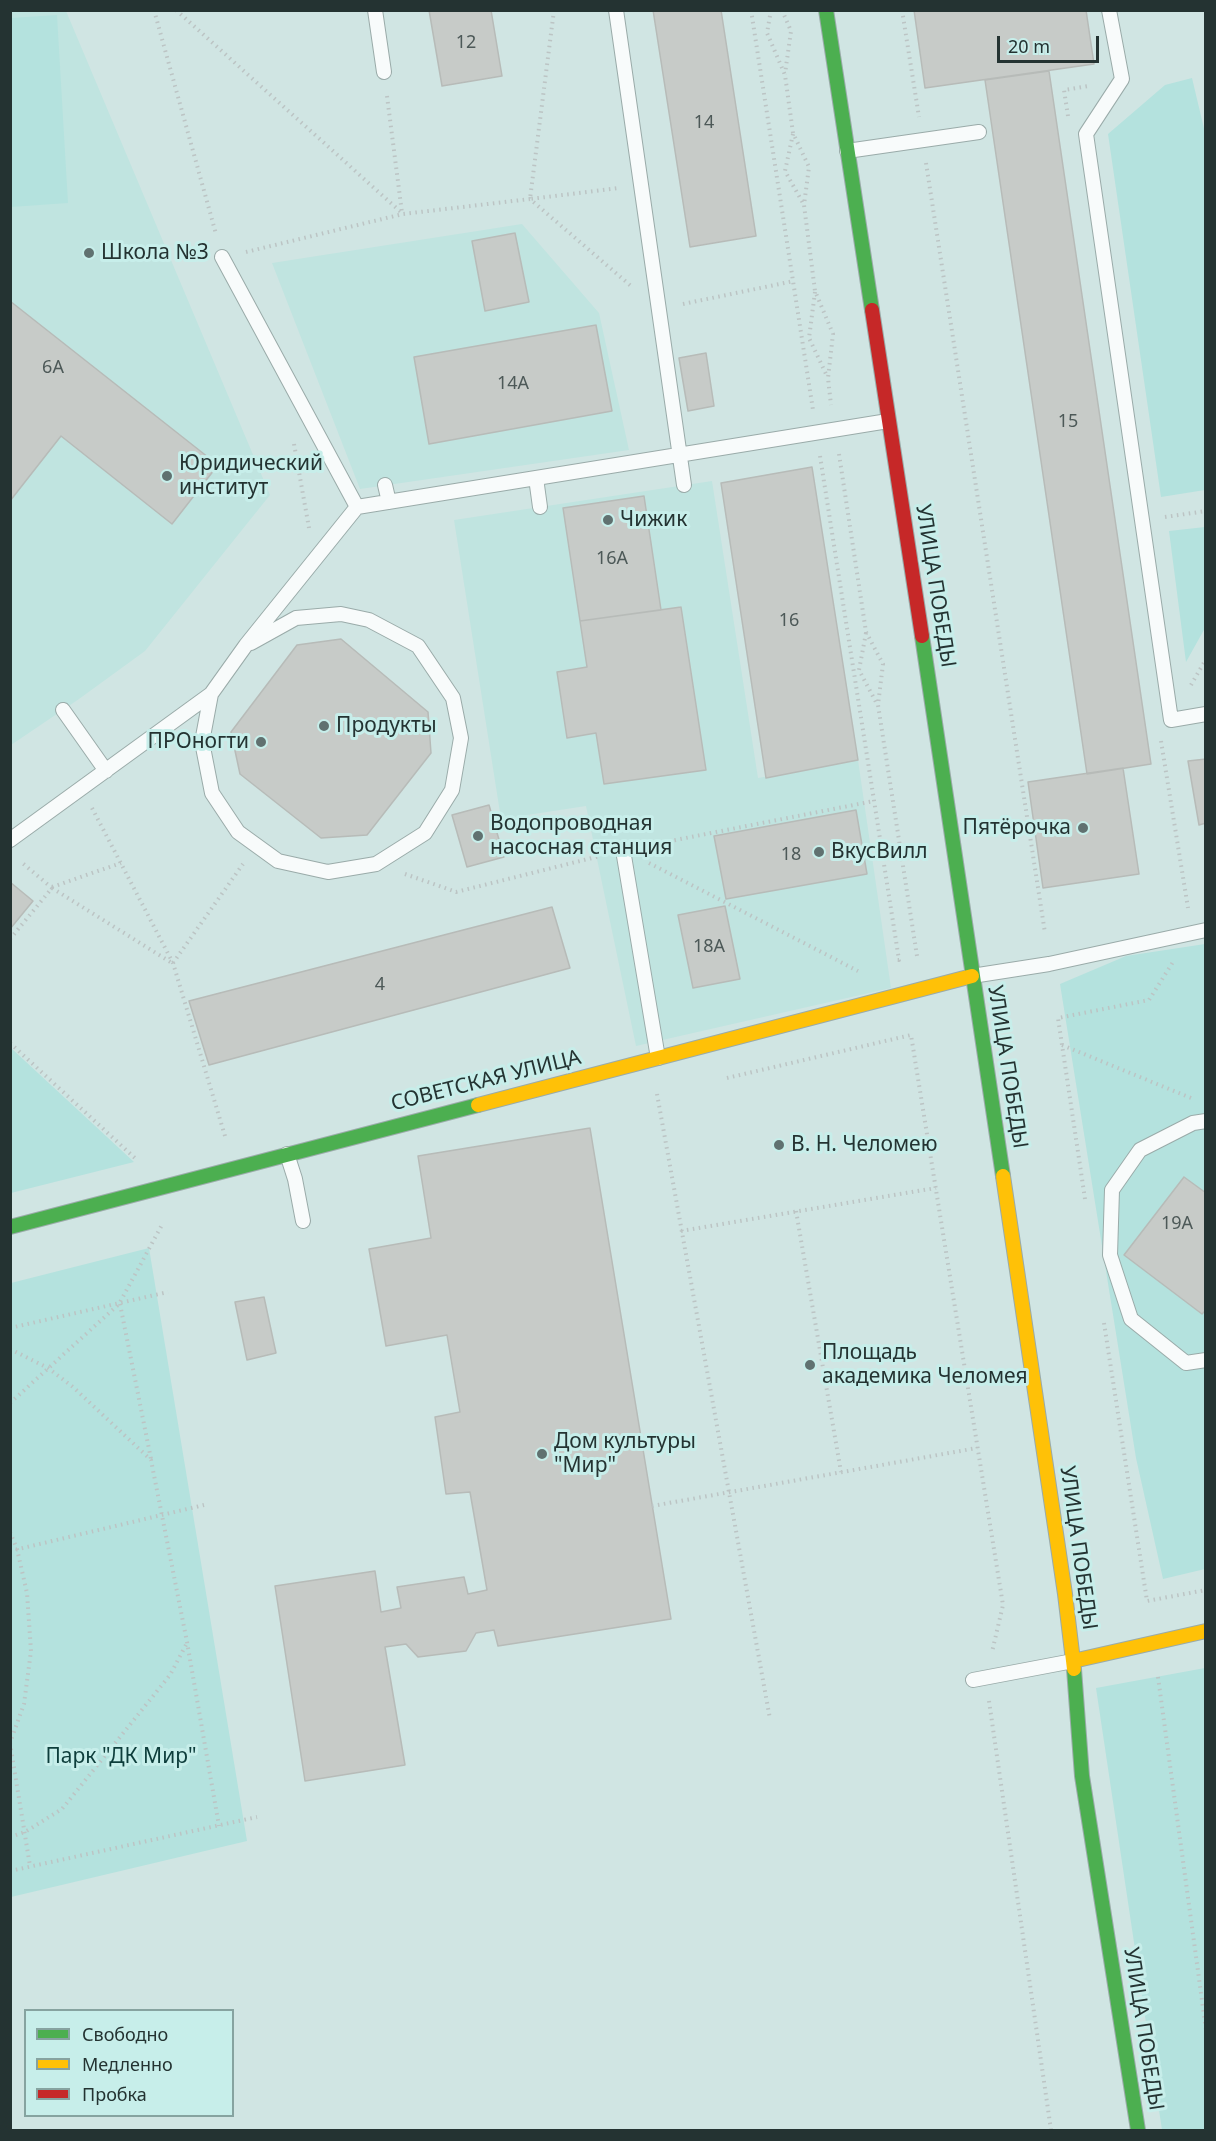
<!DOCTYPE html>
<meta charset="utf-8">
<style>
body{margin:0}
#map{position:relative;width:1216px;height:2141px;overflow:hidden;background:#d0e5e3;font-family:"Noto Sans",sans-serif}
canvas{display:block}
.frame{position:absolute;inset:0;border:12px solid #243332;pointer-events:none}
.legend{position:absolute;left:24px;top:2009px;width:210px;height:108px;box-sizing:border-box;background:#c7eeea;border:2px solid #86a3a0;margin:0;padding:8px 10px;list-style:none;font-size:18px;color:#243332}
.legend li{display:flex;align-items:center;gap:12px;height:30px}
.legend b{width:30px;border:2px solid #86a3a0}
.scale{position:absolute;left:997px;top:36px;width:102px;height:27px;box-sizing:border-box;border:3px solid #243332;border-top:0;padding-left:8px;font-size:18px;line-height:21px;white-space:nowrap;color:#243332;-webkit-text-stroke:4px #c7eeea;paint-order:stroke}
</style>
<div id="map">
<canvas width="1216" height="2141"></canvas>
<div class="frame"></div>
<ul class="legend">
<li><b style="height:8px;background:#4caf50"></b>Свободно</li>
<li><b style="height:8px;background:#ffc107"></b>Медленно</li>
<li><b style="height:8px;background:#c62828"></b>Пробка</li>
</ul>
<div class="scale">20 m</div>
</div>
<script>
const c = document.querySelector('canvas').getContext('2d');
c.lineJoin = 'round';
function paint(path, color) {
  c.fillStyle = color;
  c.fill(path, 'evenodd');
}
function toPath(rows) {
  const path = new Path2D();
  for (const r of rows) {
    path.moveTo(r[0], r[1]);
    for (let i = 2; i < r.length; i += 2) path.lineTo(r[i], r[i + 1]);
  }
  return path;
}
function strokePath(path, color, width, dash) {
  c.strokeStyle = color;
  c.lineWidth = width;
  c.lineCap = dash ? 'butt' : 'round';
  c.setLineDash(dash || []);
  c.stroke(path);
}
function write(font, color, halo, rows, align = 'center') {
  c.font = font + ' "Noto Sans",sans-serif';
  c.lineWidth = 6;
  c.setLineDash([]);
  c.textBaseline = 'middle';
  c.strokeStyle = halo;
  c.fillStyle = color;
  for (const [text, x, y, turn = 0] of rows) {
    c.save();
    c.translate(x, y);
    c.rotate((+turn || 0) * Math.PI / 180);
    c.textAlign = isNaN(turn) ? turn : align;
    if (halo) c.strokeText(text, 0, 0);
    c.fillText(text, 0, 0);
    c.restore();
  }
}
paint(toPath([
 [11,11,66,11,270,495,145,651,79,699,11,745],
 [522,224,599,313,629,450,360,489,272,263],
 [712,481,758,778,858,760,891,988,636,1046,586,806,501,819,454,520]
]), '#c0e4e0');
paint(toPath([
 [57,15,68,203,11,207,11,18],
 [1192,78,1206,137,1205,490,1161,497,1108,134,1165,85],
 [1205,527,1205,628,1186,662,1169,531],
 [1205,944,1205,1569,1163,1579,1136,1458,1060,984,1126,956],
 [11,1048,134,1162,11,1193],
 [149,1248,247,1841,11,1897,11,1283],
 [1205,1668,1205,2130,1162,2130,1096,1688]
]), '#b4e2de');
const building = toPath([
 [429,10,491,10,502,76,442,86,429,10],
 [653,10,721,10,756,236,690,247,653,10],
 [914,10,1086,10,1094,64,925,88,914,10],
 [1049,71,1151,764,1087,774,985,80,1049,71],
 [515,233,529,302,485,311,472,241,515,233],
 [10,301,218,465,172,524,61,436,10,501,10,301],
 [596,325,612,411,429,444,414,357,596,325],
 [706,353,714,406,688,411,679,358,706,353],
 [812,467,858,760,766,778,721,483,812,467],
 [644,496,661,610,580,621,563,508,644,496],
 [681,607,706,770,604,784,596,733,567,738,557,672,587,667,580,621,681,607],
 [341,639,428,712,431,753,367,835,321,838,240,774,231,732,297,645,341,639],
 [1206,759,1206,823,1199,825,1188,761,1206,759],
 [1123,768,1139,874,1043,888,1028,782,1123,768],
 [489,805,504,857,467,867,452,815,489,805],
 [856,810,867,874,726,899,714,836,856,810],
 [10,882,33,901,10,929,10,882],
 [725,906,740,979,693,988,678,915,725,906],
 [552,907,570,968,209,1065,189,1001,552,907],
 [590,1128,671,1619,498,1646,494,1630,476,1633,466,1651,418,1657,406,1644,385,1647,405,1765,305,1781,275,1586,375,1571,381,1612,401,1608,397,1587,464,1577,468,1594,487,1590,470,1492,446,1494,435,1417,460,1412,447,1335,386,1346,369,1249,431,1238,418,1156,590,1128],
 [1184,1177,1206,1193,1206,1310,1202,1314,1124,1255,1184,1177],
 [264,1297,276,1353,247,1360,235,1302,264,1297]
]);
paint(building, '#c7cbc8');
strokePath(building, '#b7bbb8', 1.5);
const lane = toPath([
 [375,10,384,72],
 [616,10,684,485],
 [1109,10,1122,79,1086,134,1171,720,1206,714],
 [847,151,979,132],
 [222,257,357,507],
 [536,478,540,507],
 [385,485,389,502],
 [211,694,202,742,212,793,238,832,278,861,328,872,376,864,425,833,452,790,461,738,453,698,418,646,369,620,341,614,296,618,251,643],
 [63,710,106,771],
 [10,840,211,694,246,645,357,507,888,421],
 [623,850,658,1058],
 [972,976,1049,964,1206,930],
 [1206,1121,1193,1123,1140,1150,1112,1190,1110,1255,1131,1319,1186,1363,1206,1360],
 [287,1154,295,1179,303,1221],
 [973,1680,1073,1661]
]);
const fast = toPath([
 [826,10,872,310],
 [922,636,1003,1176],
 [10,1227,478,1105],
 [1074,1669,1082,1776,1138,2130]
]);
const slow = toPath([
 [478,1105,972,976],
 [1003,1176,1065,1594,1074,1669],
 [1073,1661,1206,1631]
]);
const jam = toPath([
 [872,310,922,636]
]);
strokePath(lane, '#9aaba9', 16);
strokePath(fast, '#9aaba9', 16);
strokePath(slow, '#9aaba9', 16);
strokePath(jam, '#9aaba9', 16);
strokePath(toPath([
 [154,10,216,234],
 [176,10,402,213],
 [554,10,530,199,619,188],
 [751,10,813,410],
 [771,10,767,33,785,75,793,133,809,167,804,205,815,291,833,334,828,378,831,405],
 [782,10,791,31,785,74],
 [902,10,919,117],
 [387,96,402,213],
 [1068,116,1064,90,1089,86],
 [793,134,785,171,804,205],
 [926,163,1045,933],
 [246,252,403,214,530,199,631,286],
 [815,292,809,338,827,376],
 [683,304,794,281],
 [294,444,309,528],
 [839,454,866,632,883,664,878,705,917,956],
 [820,456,899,960,897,960],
 [1165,517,1206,511],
 [866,633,859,670,877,704],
 [1191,685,1206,659],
 [1161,741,1188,908],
 [92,808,173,963,225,1136],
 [645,846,874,801],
 [649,863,858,971],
 [405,874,456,892,600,856],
 [52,887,121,863],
 [52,888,172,963],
 [10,939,52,888,20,861],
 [173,963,243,864],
 [10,1043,136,1159],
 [1062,1045,1191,1098],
 [727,1078,911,1035,1003,1605,992,1652],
 [657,1094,770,1719],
 [1085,1199,1058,1018,1149,1000,1173,962],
 [796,1211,841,1472],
 [681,1231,936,1188],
 [120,1304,151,1459],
 [1104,1323,1147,1601,1206,1590],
 [10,1328,168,1292],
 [10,1349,48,1368,73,1387,151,1460,187,1642,219,1826],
 [10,1403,119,1304,163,1223],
 [652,1506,977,1448],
 [10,1532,17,1549,27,1593,31,1651,24,1704,10,1743],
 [10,1551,204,1505],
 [1158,1677,1206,2030],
 [989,1701,1051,2130],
 [10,1743,30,1866],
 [10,1837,25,1832,62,1809,170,1675,187,1643],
 [10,1871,257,1817]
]), '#bcc4c4', 4, [1.5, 4.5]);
strokePath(lane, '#f8fbfb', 14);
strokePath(fast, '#4caf50', 14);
strokePath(slow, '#ffc107', 14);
strokePath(jam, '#c62828', 14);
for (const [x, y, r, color] of [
 [89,253,6,"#607170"],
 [167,476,6,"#607170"],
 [608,520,6,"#607170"],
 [324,726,6,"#607170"],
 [261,742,6,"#607170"],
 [1083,828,6,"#607170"],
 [478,836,6,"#607170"],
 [819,852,6,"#607170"],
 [779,1145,6,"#607170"],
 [810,1365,6,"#607170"],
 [542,1454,6,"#607170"]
]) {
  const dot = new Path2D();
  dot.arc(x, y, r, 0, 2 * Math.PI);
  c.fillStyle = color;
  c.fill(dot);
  strokePath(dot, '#c7eeea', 2);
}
write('18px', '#4d5958', null, [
 ["12",466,43],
 ["14",704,123],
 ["6А",53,368],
 ["14А",513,384],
 ["15",1068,422],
 ["16А",612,559],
 ["16",789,621],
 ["18",791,855],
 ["18А",709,947],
 ["4",380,985],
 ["19А",1177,1224]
]);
write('21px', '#243332', '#c7eeea', [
 ["Школа №3",101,253],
 ["Юридический",179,464],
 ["институт",179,488],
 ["Чижик",620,520],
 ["Продукты",336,726],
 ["ПРОногти",249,742,"right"],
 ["Водопроводная",490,824],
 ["насосная станция",490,848],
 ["Пятёрочка",1071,828,"right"],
 ["ВкусВилл",831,852],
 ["В. Н. Челомею",791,1145],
 ["Площадь",822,1353],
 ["академика Челомея",822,1377],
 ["Дом культуры",554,1442],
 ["\"Мир\"",554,1466]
], 'left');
write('21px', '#243332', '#c7eeea', [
 ["УЛИЦА ПОБЕДЫ",935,586,81],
 ["УЛИЦА ПОБЕДЫ",1007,1067,81],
 ["СОВЕТСКАЯ УЛИЦА",486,1081,-14],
 ["УЛИЦА ПОБЕДЫ",1078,1548,82],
 ["УЛИЦА ПОБЕДЫ",1143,2029,81]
]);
write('21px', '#0d3d3b', '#c7eeea', [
 ["Парк \"ДК Мир\"",121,1757]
]);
</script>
